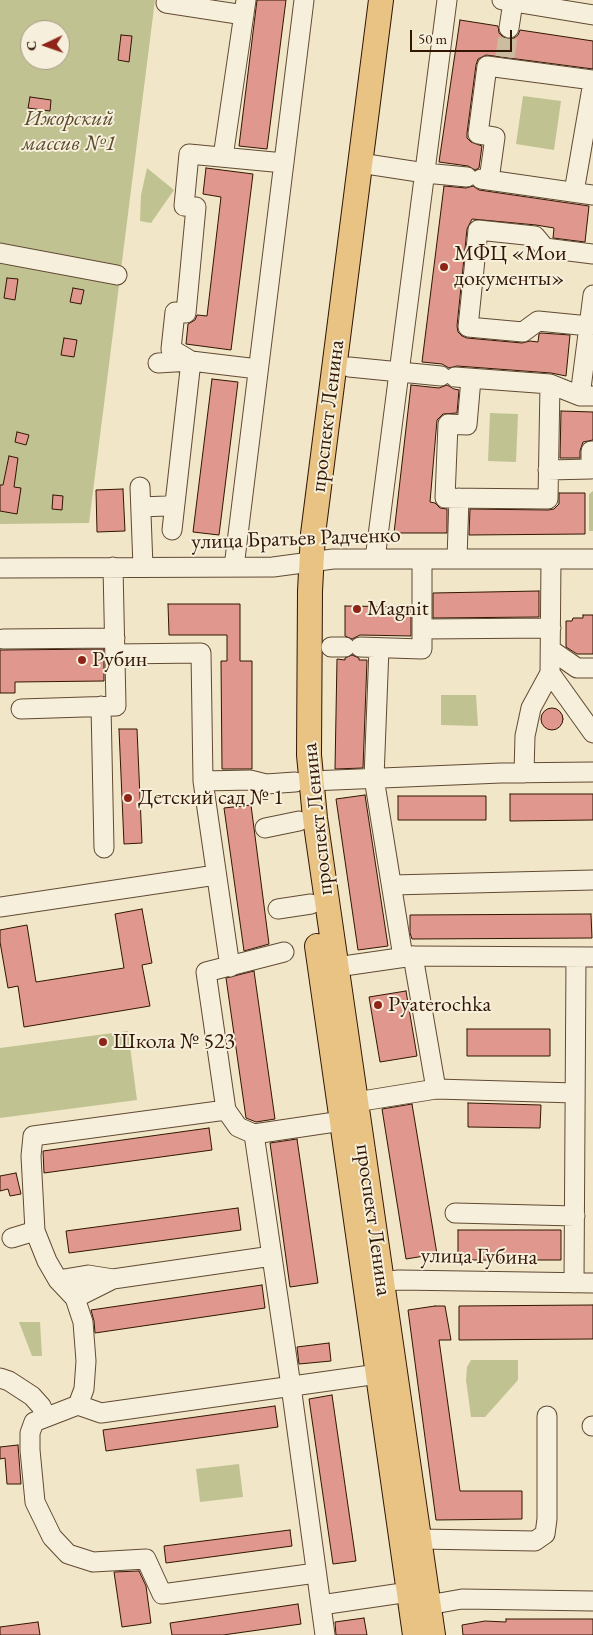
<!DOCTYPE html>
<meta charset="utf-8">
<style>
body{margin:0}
#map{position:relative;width:593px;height:1635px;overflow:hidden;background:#f1e6c7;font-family:"EB Garamond",serif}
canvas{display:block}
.north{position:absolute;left:20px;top:20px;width:50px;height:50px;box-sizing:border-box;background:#f6efdb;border:1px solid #a79885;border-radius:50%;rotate:267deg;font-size:14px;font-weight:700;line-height:20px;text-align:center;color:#311603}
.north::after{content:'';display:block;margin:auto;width:18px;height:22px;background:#8f2418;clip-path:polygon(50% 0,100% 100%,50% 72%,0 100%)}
.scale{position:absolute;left:410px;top:30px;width:102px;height:22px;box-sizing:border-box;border:2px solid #311603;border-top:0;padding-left:6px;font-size:15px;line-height:18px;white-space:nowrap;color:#311603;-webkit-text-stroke:4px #f6efdb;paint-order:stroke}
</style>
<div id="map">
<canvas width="593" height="1635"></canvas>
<div class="north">С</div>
<div class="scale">50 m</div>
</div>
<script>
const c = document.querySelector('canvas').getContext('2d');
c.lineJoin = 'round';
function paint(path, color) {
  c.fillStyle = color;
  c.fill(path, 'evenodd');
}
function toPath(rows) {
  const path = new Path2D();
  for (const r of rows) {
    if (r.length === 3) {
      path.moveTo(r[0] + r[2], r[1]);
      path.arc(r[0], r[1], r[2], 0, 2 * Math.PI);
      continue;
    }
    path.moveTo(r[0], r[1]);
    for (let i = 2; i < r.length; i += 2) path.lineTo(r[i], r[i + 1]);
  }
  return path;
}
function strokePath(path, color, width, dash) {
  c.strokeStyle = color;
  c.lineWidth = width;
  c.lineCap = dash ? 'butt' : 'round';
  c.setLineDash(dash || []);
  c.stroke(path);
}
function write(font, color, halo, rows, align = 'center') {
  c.font = font + ' "EB Garamond",serif';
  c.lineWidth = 4;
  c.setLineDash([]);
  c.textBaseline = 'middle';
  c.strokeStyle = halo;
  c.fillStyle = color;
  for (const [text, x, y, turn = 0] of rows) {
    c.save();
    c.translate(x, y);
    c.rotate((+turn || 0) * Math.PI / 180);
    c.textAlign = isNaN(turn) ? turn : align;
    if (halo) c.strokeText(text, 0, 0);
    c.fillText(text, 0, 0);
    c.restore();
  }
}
paint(toPath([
 [0,0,155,0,89,523,0,524],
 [30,30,60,30,60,60,30,60],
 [523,96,561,101,554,150,516,144],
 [147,168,174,190,151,223,140,221,141,195],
 [490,413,518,414,516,462,488,461],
 [593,491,593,531,589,531,589,494],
 [441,695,476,695,478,726,441,725],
 [128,1031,137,1100,0,1118,0,1048],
 [19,1322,40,1322,42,1356,32,1356],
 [471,1360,518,1360,518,1380,485,1417,471,1417,466,1380,467,1367],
 [239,1464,243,1497,200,1502,196,1469]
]), '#c0c391');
const building = toPath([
 [257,0,286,0,267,149,239,146,257,0],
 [460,20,498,26,499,33,502,36,507,39,514,38,518,35,520,30,593,41,593,69,486,55,478,59,476,65,467,133,467,138,471,142,482,146,479,168,475,170,468,166,439,162,460,20],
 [121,35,132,36,129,62,118,60,121,35],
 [30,97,51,100,50,111,28,108,30,97],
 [206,168,253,174,231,350,186,344,188,324,195,320,197,315,207,316,221,197,203,194,206,168],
 [444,186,466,188,473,186,479,190,589,206,585,242,553,238,554,228,536,225,472,219,467,229,457,326,458,332,462,336,467,338,522,343,530,341,538,342,539,334,541,333,570,335,566,376,551,373,457,366,449,368,442,364,422,362,444,186],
 [7,278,18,279,15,300,4,298,7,278],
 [73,288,84,290,81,304,70,302,73,288],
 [64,338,77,340,74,357,61,355,64,338],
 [212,379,238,382,219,535,193,532,212,379],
 [411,385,439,388,447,385,454,389,459,390,457,413,443,414,437,420,430,502,435,503,440,508,447,509,447,533,394,533,411,385],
 [561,411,593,412,593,440,583,442,580,451,580,458,560,458,561,411],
 [17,432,29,435,26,445,15,442,17,432],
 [9,456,18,458,14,487,21,488,17,514,0,511,0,485,3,485,9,456],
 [123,489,125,531,97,532,96,490,123,489],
 [559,493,585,493,585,534,469,535,470,509,548,510,554,509,559,504,559,493],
 [53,495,63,496,62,510,52,509,53,495],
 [539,591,539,617,433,618,433,593,539,591],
 [168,604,240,604,240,661,252,661,252,769,222,769,221,661,227,661,227,635,169,635,168,604],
 [345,606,411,607,411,636,360,635,352,639,345,636,345,606],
 [583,615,593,615,593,654,577,654,566,647,566,621,572,621,573,618,583,618,583,615],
 [104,649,104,681,15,682,15,693,0,693,0,650,104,649],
 [352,655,359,658,359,660,367,660,363,768,335,769,337,659,345,660,345,658,352,655],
 [552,719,11],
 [119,729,137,729,142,843,124,844,119,729],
 [510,794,593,794,593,820,510,821,510,794],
 [365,795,388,946,358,950,336,799,365,795],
 [398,796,486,796,486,820,398,820,398,796],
 [251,805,269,944,244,951,224,808,251,805],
 [142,909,152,963,142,965,150,1006,24,1027,18,986,8,988,0,942,0,930,27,925,36,982,124,968,115,914,142,909],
 [591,914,592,938,412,939,410,933,410,915,591,914],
 [254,971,275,1119,256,1122,246,1118,226,978,254,971],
 [406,991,417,1056,380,1062,369,997,406,991],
 [467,1029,550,1029,550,1056,467,1056,467,1029],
 [468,1103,541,1105,540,1128,468,1127,468,1103],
 [412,1104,437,1254,406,1259,382,1109,412,1104],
 [209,1128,212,1150,44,1173,43,1151,209,1128],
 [297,1139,318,1283,290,1287,270,1143,297,1139],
 [16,1173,21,1194,10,1196,8,1189,0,1191,0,1176,16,1173],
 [238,1208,241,1230,69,1253,66,1231,238,1208],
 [458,1230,561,1230,561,1260,458,1260,458,1230],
 [262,1285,265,1308,95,1333,94,1321,91,1310,262,1285],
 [593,1305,593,1339,459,1340,459,1306,593,1305],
 [435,1306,445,1306,451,1340,439,1340,460,1491,522,1491,522,1519,436,1520,408,1310,435,1306],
 [329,1343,331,1361,299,1364,297,1347,329,1343],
 [332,1395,356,1561,333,1564,309,1399,332,1395],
 [275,1406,278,1427,106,1451,103,1430,275,1406],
 [18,1445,21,1484,7,1484,5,1458,0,1459,0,1447,18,1445],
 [290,1530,292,1546,166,1563,164,1546,290,1530],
 [139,1571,146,1586,151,1623,122,1627,114,1572,139,1571],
 [298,1604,301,1624,223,1635,172,1635,170,1623,298,1604],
 [364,1618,367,1635,336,1635,335,1622,364,1618],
 [506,1619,593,1619,593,1635,463,1635,462,1625,485,1621,506,1622,506,1619],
 [38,1622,40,1635,0,1635,0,1627,38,1622]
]);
paint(building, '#e0978d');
strokePath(building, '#311603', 1);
strokePath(toPath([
 [505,57,509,28]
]), '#cbbca0', 19, [19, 9]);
const minor = toPath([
 [502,0,593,15],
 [166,3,244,15],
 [509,28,513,2],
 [223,157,246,0],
 [360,163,425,173,467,177],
 [481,179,593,195],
 [489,180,495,137,478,134,487,66,593,80],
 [574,192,593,82],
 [0,253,117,275],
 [589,326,538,321,523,332,468,327,478,230,535,236,545,248,593,254],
 [191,361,171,349,175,312,186,313,196,207,184,206,189,154,284,163],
 [158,363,191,361,258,369],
 [349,367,441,376],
 [455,377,550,384,580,396,593,396],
 [471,379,467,425,448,424,445,498,548,499,550,384],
 [580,396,593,295],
 [548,470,591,469,591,451,593,451],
 [140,487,143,567],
 [141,507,166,506],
 [172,530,191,361],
 [375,559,447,0],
 [457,559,459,498],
 [551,559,550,673,593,733],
 [234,567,304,0],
 [0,568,273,567,333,559,593,559],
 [422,629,551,628],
 [3,639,115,638],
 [331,647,345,647],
 [360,647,422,649,422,559],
 [379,648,374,778,403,957],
 [551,650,577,668,593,668],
 [115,654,201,653,203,781,230,967],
 [101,706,104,848],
 [21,709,116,706,113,567],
 [524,773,525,736,531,708,550,673],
 [203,781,250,780,266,784,295,782],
 [311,781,501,773,593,772],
 [265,828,299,821],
 [392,885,593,880],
 [0,907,216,875],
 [278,909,311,904],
 [413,956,436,1089],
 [323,969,413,956,593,957],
 [356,1102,436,1089,575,1093],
 [226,1110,33,1136,31,1156,35,1231,47,1261,58,1280,75,1298,83,1322,86,1361,84,1389,78,1405,34,1422,30,1433,30,1450,35,1502,52,1537,68,1554,93,1562,146,1559,162,1594,316,1573],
 [254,1134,238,1127,226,1110,206,972,284,952],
 [455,1213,575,1216],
 [12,1238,35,1231],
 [58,1280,88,1275,113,1279],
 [368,1283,399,1280,593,1283],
 [574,1283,576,957],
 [75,1298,113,1279,272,1256],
 [0,1378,9,1381,32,1396,41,1406,46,1417],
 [78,1405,101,1413,378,1374],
 [592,1426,593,1426],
 [419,1539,535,1541,545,1534,547,1519,547,1416],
 [321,1605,409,1592],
 [428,1605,462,1599,593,1601],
 [325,1635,291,1386,254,1134,342,1121]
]);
const major = toPath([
 [381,0,313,534,310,591,309,755,315,818,433,1635],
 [317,946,415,1635]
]);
strokePath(minor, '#614a34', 21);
strokePath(major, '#311603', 26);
strokePath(minor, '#f6efdb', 19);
strokePath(major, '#e8c384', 24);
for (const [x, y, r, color] of [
 [444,267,5,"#8f2418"],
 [357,609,5,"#8f2418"],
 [82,660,5,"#8f2418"],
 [128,798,5,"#8f2418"],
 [378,1005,5,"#8f2418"],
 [103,1042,5,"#8f2418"]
]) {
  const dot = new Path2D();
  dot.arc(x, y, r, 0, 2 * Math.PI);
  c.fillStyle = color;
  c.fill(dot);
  strokePath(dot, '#f6efdb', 2);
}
write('italic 22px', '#5c4a2e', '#f6efdb', [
 ["Ижорский",69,119],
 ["массив №1",69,144]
]);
write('22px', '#311603', '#f6efdb', [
 ["МФЦ «Мои",454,254],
 ["документы»",454,279],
 ["Magnit",367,609],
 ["Рубин",92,660],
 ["Детский сад № 1",138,798],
 ["Pyaterochka",388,1005],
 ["Школа № 523",113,1042]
], 'left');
write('22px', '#311603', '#f6efdb', [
 ["проспект Ленина",328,416,-83],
 ["улица Братьев Радченко",296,539,-2],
 ["проспект Ленина",318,819,-96],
 ["проспект Ленина",373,1220,82],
 ["улица Губина",479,1257,1]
]);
</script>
